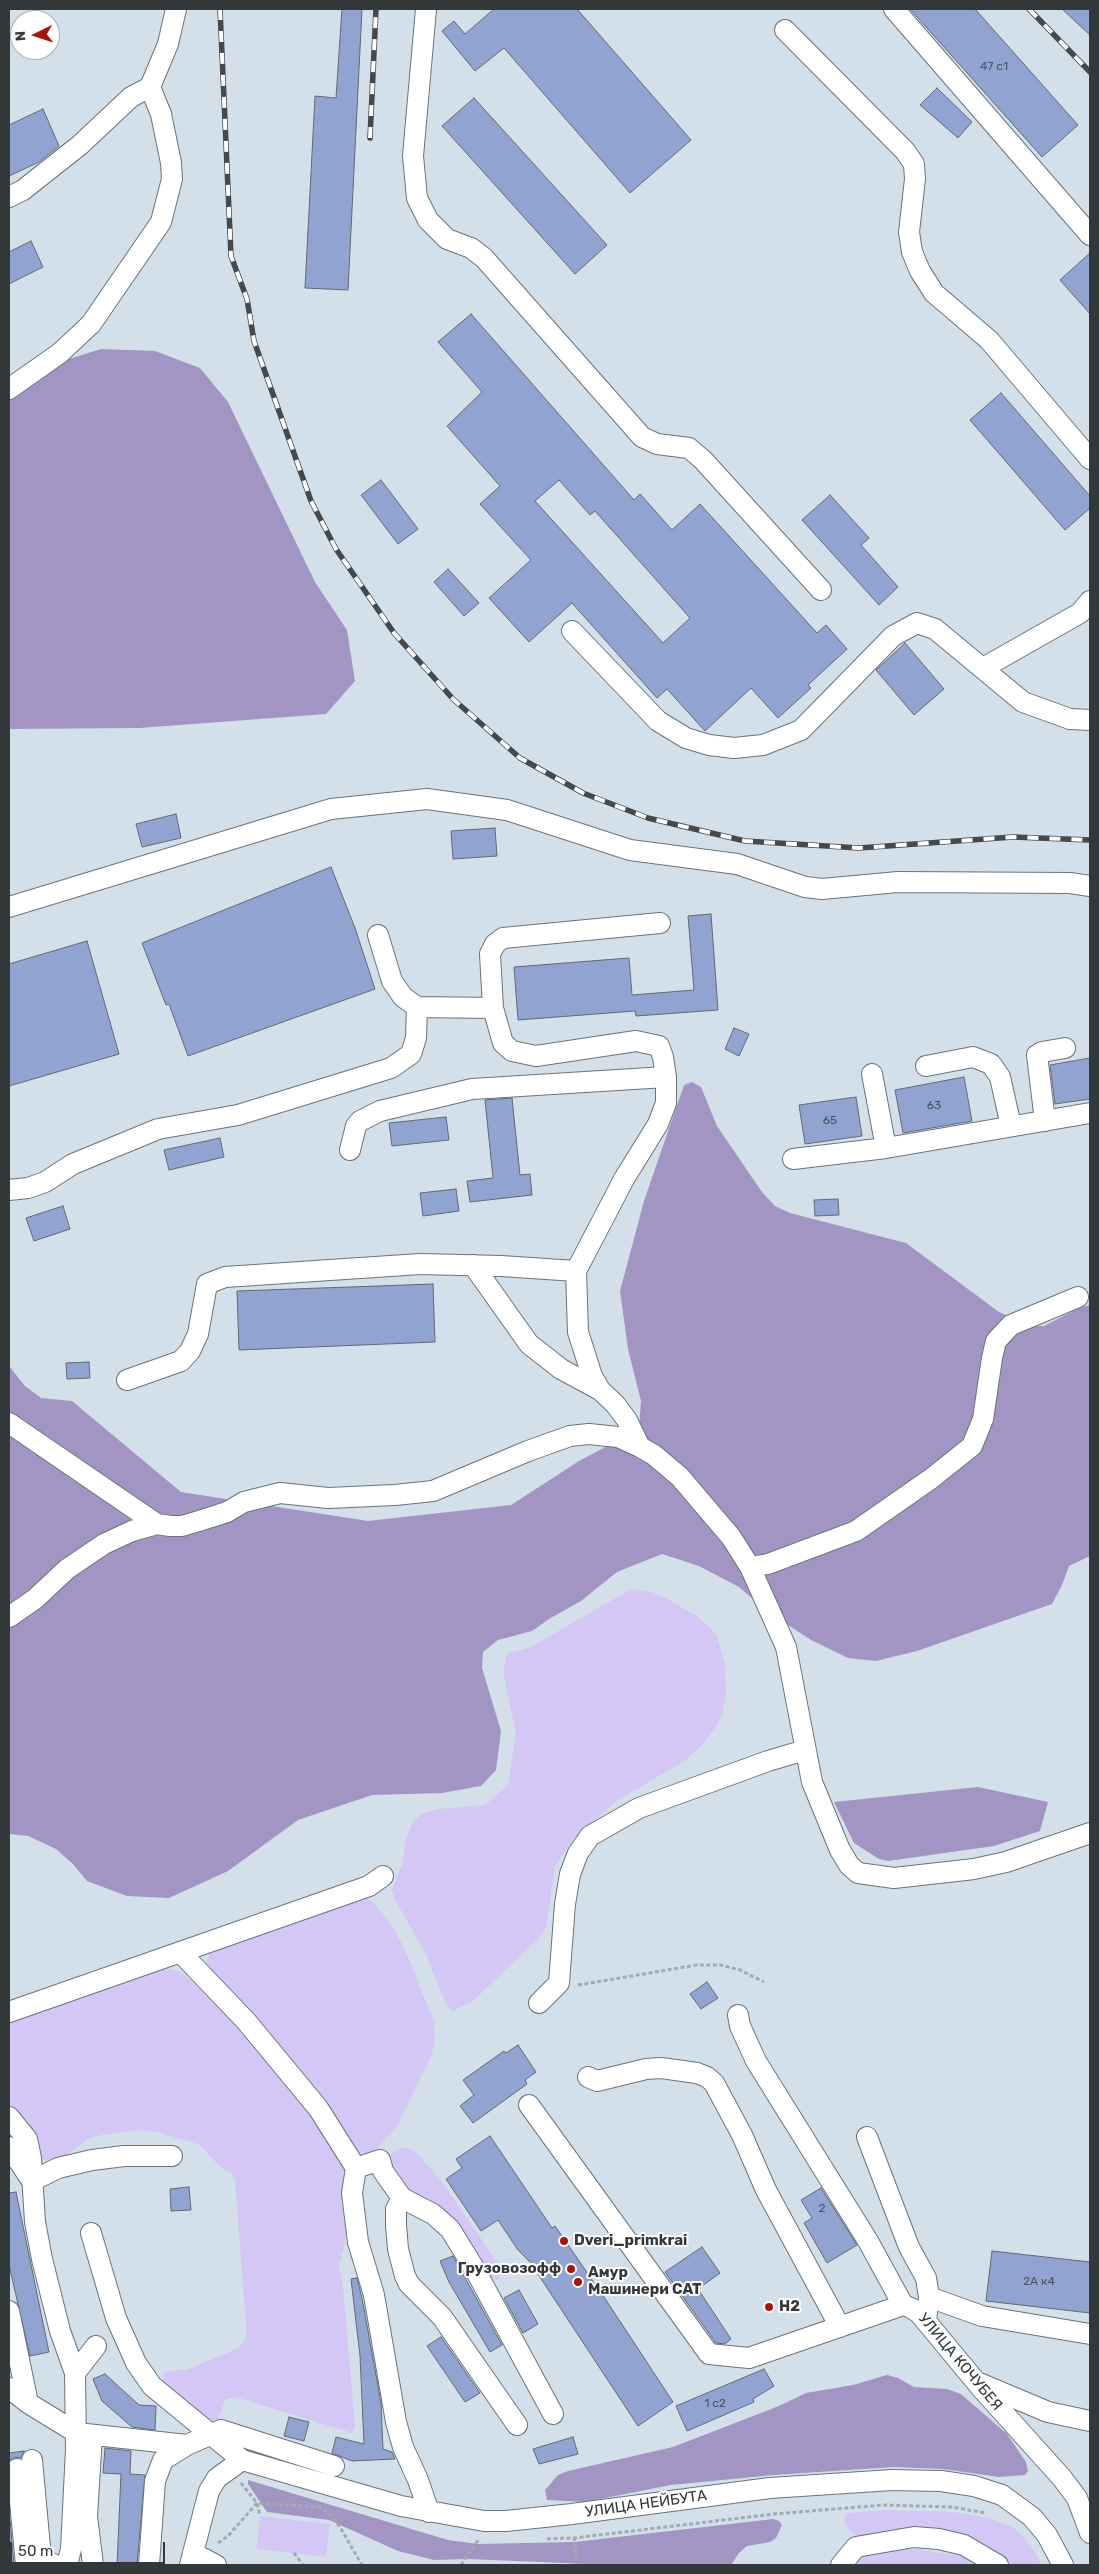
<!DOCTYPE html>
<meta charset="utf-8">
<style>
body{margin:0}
#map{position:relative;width:1099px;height:2574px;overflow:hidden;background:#d3e0e9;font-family:Rubik,sans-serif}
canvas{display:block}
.frame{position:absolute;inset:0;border:10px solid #33383b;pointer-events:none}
.north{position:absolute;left:10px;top:10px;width:50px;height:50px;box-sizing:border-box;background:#fff;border:1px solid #adafb1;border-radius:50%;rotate:266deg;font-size:14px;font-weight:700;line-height:20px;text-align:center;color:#33383b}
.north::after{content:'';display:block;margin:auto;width:18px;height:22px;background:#a71408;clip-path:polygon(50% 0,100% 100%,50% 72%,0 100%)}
.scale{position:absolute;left:10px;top:2542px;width:155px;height:22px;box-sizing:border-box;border:2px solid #33383b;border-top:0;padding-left:6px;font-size:15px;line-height:18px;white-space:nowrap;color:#33383b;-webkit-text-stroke:4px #fff;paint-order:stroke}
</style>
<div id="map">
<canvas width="1099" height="2574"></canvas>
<div class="frame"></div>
<div class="north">N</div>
<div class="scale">50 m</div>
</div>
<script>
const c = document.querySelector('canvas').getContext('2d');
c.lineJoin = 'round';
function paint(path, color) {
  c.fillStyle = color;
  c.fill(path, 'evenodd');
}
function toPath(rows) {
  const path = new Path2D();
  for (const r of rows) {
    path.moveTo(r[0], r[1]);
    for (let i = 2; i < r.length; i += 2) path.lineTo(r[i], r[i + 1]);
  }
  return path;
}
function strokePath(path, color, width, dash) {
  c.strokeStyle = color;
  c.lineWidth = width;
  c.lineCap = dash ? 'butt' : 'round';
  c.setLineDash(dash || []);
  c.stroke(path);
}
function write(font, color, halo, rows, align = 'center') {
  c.font = font + ' Rubik,sans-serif';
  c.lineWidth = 4;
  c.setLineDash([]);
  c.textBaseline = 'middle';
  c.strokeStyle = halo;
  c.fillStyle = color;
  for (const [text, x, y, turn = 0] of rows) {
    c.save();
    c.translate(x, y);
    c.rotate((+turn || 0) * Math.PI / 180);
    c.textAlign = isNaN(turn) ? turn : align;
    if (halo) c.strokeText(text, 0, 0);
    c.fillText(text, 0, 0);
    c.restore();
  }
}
paint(toPath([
 [631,1589,652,1592,669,1600,697,1616,716,1634,725,1664,726,1696,722,1716,706,1741,686,1760,618,1800,573,1839,555,1867,546,1928,539,1938,473,2001,453,2011,447,2007,425,1952,395,1900,392,1890,403,1862,405,1843,412,1823,423,1813,438,1809,485,1805,508,1785,516,1733,503,1672,507,1653,531,1647],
 [364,1897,372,1901,394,1928,408,1957,434,2022,435,2039,432,2054,397,2126,375,2151,365,2154,354,2151,209,1968,207,1962,210,1952],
 [165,1968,181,1972,241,2026,313,2114,344,2167,343,2191,346,2239,339,2266,343,2286,355,2427,352,2433,235,2397,225,2400,218,2420,207,2422,163,2381,164,2372,188,2369,239,2348,247,2337,235,2180,231,2173,219,2166,200,2145,158,2132,136,2130,102,2135,88,2139,65,2156,54,2160,43,2160,39,2157,35,2136,29,2123,9,2103,9,2020],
 [405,2147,417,2153,442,2182,500,2266,502,2273,498,2280,488,2277,407,2190,391,2169,389,2160,391,2153],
 [886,2510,953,2512,990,2518,1016,2529,1033,2549,1042,2565,1006,2565,979,2546,856,2537,846,2526,844,2518,847,2513],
 [260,2516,330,2524,326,2557,257,2549],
 [915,2549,963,2556,980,2565,853,2565,864,2555,892,2550]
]), '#d4c6f5');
paint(toPath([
 [101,349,155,351,200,368,228,402,315,582,347,630,355,681,326,714,140,728,9,729,9,381,24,373],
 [692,1082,701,1087,717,1126,762,1192,775,1206,790,1213,906,1243,999,1312,1029,1326,1044,1326,1079,1308,1090,1305,1090,1556,1069,1566,1062,1585,1052,1604,917,1651,876,1661,848,1658,811,1640,768,1612,739,1587,699,1566,662,1554,617,1572,581,1601,549,1619,532,1631,498,1640,483,1652,482,1668,501,1731,496,1770,481,1786,442,1793,372,1795,298,1820,228,1871,169,1898,127,1896,87,1881,73,1864,56,1849,28,1836,9,1834,9,1366,25,1386,41,1398,72,1401,181,1492,368,1521,511,1505,579,1461,639,1429,641,1401,628,1349,620,1291,644,1201,684,1085],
 [978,1787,1048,1802,1040,1831,994,1846,888,1861,879,1859,854,1843,834,1802],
 [887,2375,898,2378,914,2387,947,2389,961,2394,1007,2434,1026,2462,1028,2471,1025,2475,999,2477,943,2469,894,2467,774,2475,671,2485,585,2502,547,2500,545,2490,558,2475,568,2471,673,2447,779,2406,806,2393,853,2385],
 [248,2480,448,2540,478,2544,575,2542,773,2519,779,2521,782,2525,776,2538,770,2542,747,2546,739,2553,731,2565,612,2565,467,2559,434,2560,398,2551,329,2520,267,2512,248,2484]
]), '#a395c3');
const building = toPath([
 [342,9,362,9,348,290,305,288,315,96,336,98,342,9],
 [494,9,577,9,691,140,630,193,504,48,475,71,442,31,454,21,465,34,494,9],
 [910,9,975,9,1078,125,1042,157,910,9],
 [1062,9,1090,9,1090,35,1062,9],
 [937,88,972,122,958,138,920,105,937,88],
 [474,98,607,245,575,274,442,126,474,98],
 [43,109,59,146,39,162,9,176,9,125,43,109],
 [31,241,43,267,9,284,9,252,31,241],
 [1090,253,1090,314,1060,280,1090,253],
 [471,314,634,500,640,494,672,530,700,504,817,633,826,625,847,649,808,685,811,688,778,718,751,688,705,731,667,689,657,698,572,603,529,642,489,598,531,560,480,504,500,486,447,426,482,392,438,342,471,314],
 [559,480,590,515,595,511,690,618,663,643,535,501,559,480],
 [1001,393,1090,496,1090,508,1065,530,970,420,1001,393],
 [381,480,418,529,398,544,361,495,381,480],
 [830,495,869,538,861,545,898,587,879,605,802,520,830,495],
 [448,569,479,603,464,616,434,582,448,569],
 [905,643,944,689,914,715,876,670,905,643],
 [176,814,181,838,142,847,136,824,176,814],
 [495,828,497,856,453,859,451,831,495,828],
 [331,867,355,928,375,989,188,1056,169,1004,166,1005,142,943,331,867],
 [711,914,718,1010,636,1016,635,1011,518,1020,514,967,629,958,632,995,694,990,688,916,711,914],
 [87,941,119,1054,9,1086,9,964,87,941],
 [734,1028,749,1034,739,1056,725,1049,734,1028],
 [1090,1058,1090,1099,1055,1104,1050,1065,1090,1058],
 [964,1077,972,1121,903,1133,895,1090,964,1077],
 [856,1097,862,1136,805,1144,799,1105,856,1097],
 [512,1098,520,1175,530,1174,532,1195,470,1202,467,1181,493,1178,485,1100,512,1098],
 [446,1117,449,1140,392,1146,389,1123,446,1117],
 [220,1138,224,1157,169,1170,164,1150,220,1138],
 [456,1189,459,1211,423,1216,420,1193,456,1189],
 [838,1199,839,1215,815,1216,814,1200,838,1199],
 [63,1206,70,1229,34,1241,26,1218,63,1206],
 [433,1284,435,1342,239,1350,237,1291,433,1284],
 [89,1362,90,1378,67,1379,66,1363,89,1362],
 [707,1982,718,1998,701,2009,690,1994,707,1982],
 [518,2045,536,2072,525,2080,527,2084,473,2123,460,2106,474,2095,463,2080,504,2051,506,2053,518,2045],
 [490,2136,552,2228,555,2226,606,2300,673,2402,638,2426,530,2262,518,2250,498,2220,481,2231,446,2179,462,2168,456,2159,490,2136],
 [189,2187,191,2210,171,2211,170,2189,189,2187],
 [821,2188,857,2245,827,2263,804,2223,812,2218,801,2200,821,2188],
 [16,2192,49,2352,30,2356,9,2265,9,2193,16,2192],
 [702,2247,720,2273,698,2289,731,2339,725,2344,716,2343,665,2272,702,2247],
 [992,2251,1090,2262,1090,2313,986,2301,992,2251],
 [453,2256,502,2345,490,2352,449,2282,440,2261,453,2256],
 [357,2278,362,2298,381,2403,383,2449,392,2452,395,2459,352,2461,332,2453,336,2437,364,2444,360,2356,351,2279,357,2278],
 [519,2290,538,2324,523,2333,504,2298,519,2290],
 [441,2337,480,2393,465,2402,427,2346,441,2337],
 [764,2369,774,2386,753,2399,754,2402,687,2431,676,2406,764,2369],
 [105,2374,139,2405,156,2406,155,2430,132,2427,102,2401,93,2379,105,2374],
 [289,2417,309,2422,304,2441,284,2436,289,2417],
 [573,2437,578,2454,539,2464,533,2449,573,2437],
 [105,2448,131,2451,130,2474,145,2475,137,2565,117,2565,121,2474,103,2473,105,2448],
 [24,2451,21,2458,15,2457,9,2461,9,2453,24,2451],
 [9,2508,14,2565,9,2565,9,2508]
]);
paint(building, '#91a3d0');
strokePath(building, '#646874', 1);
const minor = toPath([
 [426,9,413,156,417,198,428,220,447,239,471,248,484,258,642,437,657,444,689,448,703,460,821,590],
 [894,9,1090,235],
 [785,30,905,151,914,164,915,179,909,232,912,252,920,271,934,293,989,340,1090,459],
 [9,197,23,190,80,145,131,97,150,87,168,44,176,9],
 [9,389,60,353,91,324,161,222,172,179,171,163,161,114,150,87],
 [572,631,658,721,686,738,709,745,734,748,763,745,801,730,893,636,917,623,935,629,1023,702,1070,719,1090,720],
 [983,668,1080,613,1090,601],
 [9,907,331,809,427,799,507,810,630,850,737,864,805,887,822,889,898,882,1070,883,1090,886],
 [660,923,503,938,495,944,490,954,493,1008,503,1043,512,1051,536,1056,636,1041,659,1046,663,1057,666,1077,666,1103,658,1124,624,1179,576,1271,578,1332,592,1376,600,1390,615,1404,627,1420,640,1447,654,1455,680,1477,731,1537,750,1567,786,1647,812,1782,840,1850,849,1865,858,1873,894,1878,974,1869,1006,1862,1090,1833],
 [378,935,392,981,403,997,417,1007,493,1008],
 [926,1066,973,1057,991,1064,1000,1077,1011,1126],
 [872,1074,886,1148],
 [1045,1121,1037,1055,1042,1052,1065,1048],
 [350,1150,356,1126,360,1121,380,1111,472,1089,666,1077],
 [793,1159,886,1148,1090,1113],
 [9,1190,28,1188,45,1182,73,1164,158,1129,238,1115,391,1068,411,1054,416,1038,417,1007],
 [473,1265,529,1344,561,1369,600,1390],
 [127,1380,181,1361,190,1351,198,1334,207,1284,225,1277,420,1264,501,1266,576,1271],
 [9,1423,148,1518,157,1524,170,1526,182,1526,199,1521,227,1512,244,1502,280,1493,328,1498,395,1495,433,1491,528,1451,570,1436,589,1434,618,1437,640,1447],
 [750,1567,768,1564,856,1531,932,1478,972,1446,983,1419,992,1358,996,1341,1011,1325,1078,1297],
 [9,1617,35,1599,67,1569,104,1544,132,1531,157,1524],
 [181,1953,246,2021,318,2108,356,2168,380,2160,383,2171,402,2198,433,2214,450,2229,474,2268,553,2414],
 [539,2003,559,1983,565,1904,570,1874,578,1853,590,1836,639,1808,768,1761,805,1750],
 [9,2012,369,1886,383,1876],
 [738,2015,740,2026,756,2061,868,2241,903,2305],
 [588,2077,597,2081,646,2069,661,2068,697,2073,707,2077,714,2083,742,2135,766,2190,840,2327],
 [529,2105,709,2354,749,2358,903,2305,911,2308,919,2313,982,2389,1062,2478,1077,2498,1090,2533],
 [9,2117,27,2139,31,2158,35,2222,42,2259,60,2331,75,2373,76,2449,71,2549,67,2565],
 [867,2137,909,2247,926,2278,929,2297,926,2321],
 [9,2147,32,2181,58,2168,92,2160,124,2156,172,2156],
 [356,2168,352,2193,358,2242,374,2295,396,2422,403,2447,418,2480,429,2512],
 [402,2198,396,2209,396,2225,398,2249,405,2276,409,2284,442,2317,517,2425],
 [91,2233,116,2318,136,2363,152,2386,242,2460,401,2506,484,2521,506,2521,572,2514,770,2488,892,2480,941,2481,974,2486,1002,2495,1032,2517,1047,2535,1063,2565],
 [929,2297,982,2316,1090,2334],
 [9,2311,28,2403],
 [75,2373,96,2346],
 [979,2383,1048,2412,1090,2421],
 [9,2388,28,2403,77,2433,187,2445,221,2430,334,2466],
 [92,2436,87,2516,93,2565],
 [32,2460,41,2558,55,2565],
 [17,2469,26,2565],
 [193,2553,216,2565],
 [149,2565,155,2481,163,2460,187,2445],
 [190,2565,209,2491,217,2478,242,2460],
 [841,2565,856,2547,914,2537,939,2539,964,2545,998,2565]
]);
strokePath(minor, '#68747c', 22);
strokePath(toPath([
 [578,1985,697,1965,721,1965,740,1970,764,1982],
 [241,2483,257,2503,260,2516],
 [574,2537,577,2565],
 [547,2539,574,2538,774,2514,883,2505,952,2507,986,2513],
 [218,2543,228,2536,257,2503,318,2507,329,2513,340,2527,362,2565],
 [294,2553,303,2565],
 [461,2565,479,2539]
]), '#a1abb2', 3, [4, 2.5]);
strokePath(minor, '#fff', 20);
const rail = toPath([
 [220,9,231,256,247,299,254,341,311,501,336,549,394,633,453,699,520,758,583,793,648,818,745,841,859,848,1013,837,1090,840],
 [1029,9,1090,72],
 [370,138,376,9]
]);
strokePath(rail, '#44494d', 5.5);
strokePath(rail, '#fff', 4, [11]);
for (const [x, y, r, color] of [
 [564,2241,5,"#a71408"],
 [571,2269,5,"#a71408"],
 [578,2282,5,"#a71408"],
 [769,2307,5,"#a71408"]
]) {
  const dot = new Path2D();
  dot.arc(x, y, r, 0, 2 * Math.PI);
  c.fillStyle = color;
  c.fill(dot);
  strokePath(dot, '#fff', 2);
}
write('12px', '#4a5360', null, [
 ["47 с1",994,67],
 ["63",934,1106],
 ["65",830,1121],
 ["2",822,2209],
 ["2А к4",1039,2282],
 ["1 с2",715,2404]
]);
write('bold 15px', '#33383b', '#fff', [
 ["Dveri_primkrai",574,2241],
 ["Грузовозофф",561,2269,"right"],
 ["Амур",588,2273],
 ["Машинери CAT",588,2290],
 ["H2",779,2307]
], 'left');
write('15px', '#33383b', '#fff', [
 ["УЛИЦА КОЧУБЕЯ",960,2362,50],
 ["УЛИЦА НЕЙБУТА",646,2504,-8]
]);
</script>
